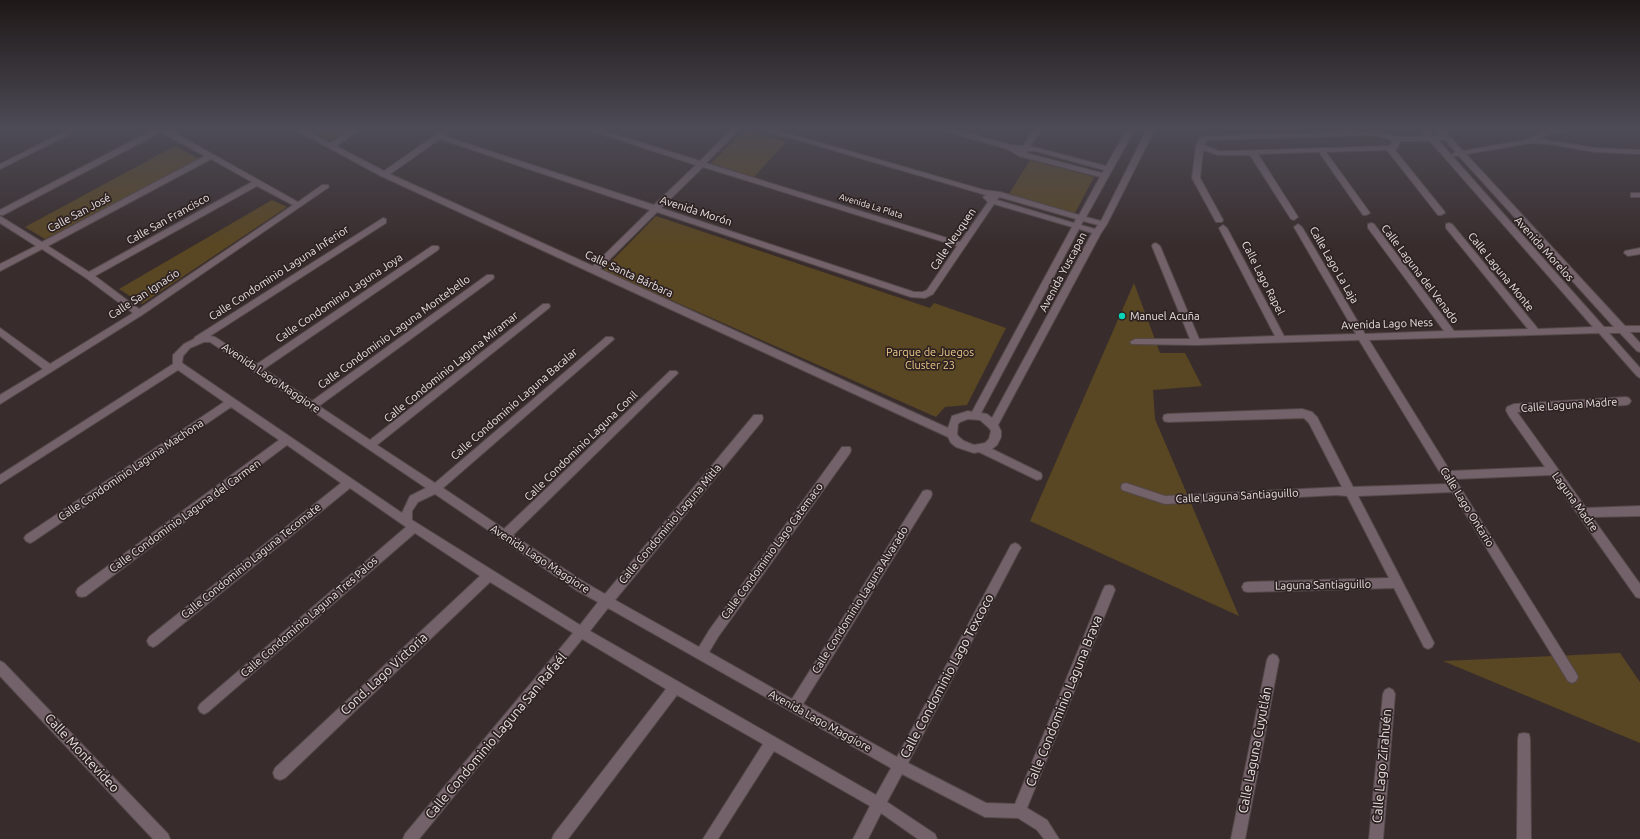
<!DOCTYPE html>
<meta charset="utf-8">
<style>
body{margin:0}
canvas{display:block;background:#382c2c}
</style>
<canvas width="1640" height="839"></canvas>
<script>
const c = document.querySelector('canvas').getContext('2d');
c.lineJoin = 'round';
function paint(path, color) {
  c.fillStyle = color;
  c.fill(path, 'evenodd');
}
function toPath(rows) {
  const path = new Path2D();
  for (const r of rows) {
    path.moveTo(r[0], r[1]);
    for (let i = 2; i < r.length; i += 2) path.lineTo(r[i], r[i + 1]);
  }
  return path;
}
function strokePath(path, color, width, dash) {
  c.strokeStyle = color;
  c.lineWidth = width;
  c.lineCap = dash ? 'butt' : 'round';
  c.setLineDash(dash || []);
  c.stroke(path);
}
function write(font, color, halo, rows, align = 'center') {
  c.font = font + ' Ubuntu,sans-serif';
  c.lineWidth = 3.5;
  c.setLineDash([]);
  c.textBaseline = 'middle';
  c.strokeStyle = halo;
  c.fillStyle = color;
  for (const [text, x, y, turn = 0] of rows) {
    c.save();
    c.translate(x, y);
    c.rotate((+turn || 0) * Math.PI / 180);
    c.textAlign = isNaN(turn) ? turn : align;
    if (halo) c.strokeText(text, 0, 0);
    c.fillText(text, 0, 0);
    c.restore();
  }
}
paint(toPath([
 [310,129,347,129,330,140],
 [745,130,786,142,754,177,711,163],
 [175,146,199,159,45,239,25,227],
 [1030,160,1094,177,1075,213,1009,194],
 [272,200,287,207,142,304,119,289],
 [656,216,930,308,934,303,1006,328,967,405,945,407,936,417,603,270],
 [1134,283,1160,353,1185,353,1202,386,1153,390,1155,419,1239,616,1030,521],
 [1620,653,1640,682,1640,743,1443,661]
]), '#594622');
const minor = toPath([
 [70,129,80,129,0,169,0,164,70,129],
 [155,129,168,129,298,202,322,185,328,185,329,187,142,315,0,404,0,395,43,369,0,336,0,328,50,364,133,313,86,278,42,249,0,271,0,264,36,246,0,223,0,216,42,242,205,156,161,132,3,215,0,215,0,210,155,129],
 [211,159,252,182,89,272,48,246,211,159],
 [257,186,293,205,139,309,95,276,257,186],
 [294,129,304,129,330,143,352,129,361,129,336,146,384,171,444,129,453,129,444,136,654,205,696,165,586,129,598,129,700,161,732,129,740,129,706,163,960,242,988,202,983,197,986,195,760,129,773,129,984,190,1000,192,1079,215,1100,177,1019,156,1007,149,939,129,952,129,1012,145,1023,146,1034,129,1042,129,1030,146,1106,166,1127,129,1135,129,1086,217,1101,221,1147,129,1155,129,1107,224,1101,233,998,425,1001,431,1001,437,997,445,992,449,1041,473,1042,476,1041,479,1037,480,979,452,974,453,956,447,951,443,948,437,381,176,294,129],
 [440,139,650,210,593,266,390,174,440,139],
 [1028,151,1035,151,1104,170,1102,173,1026,153,1028,151],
 [703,167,957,246,927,290,923,292,914,292,661,208,703,167],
 [999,197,1003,198,1076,219,1074,223,997,200,999,197],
 [994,204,1072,227,972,412,968,411,952,416,948,428,600,269,657,212,911,297,925,298,933,294,994,204],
 [1083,221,1098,225,1095,229,1081,225,1083,221],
 [1079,229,1092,233,992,418,987,414,981,413,1079,229],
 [968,419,980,420,989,428,991,431,989,439,985,443,974,445,964,441,959,437,957,434,958,424,960,422,968,419],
 [1420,129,1428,129,1434,136,1441,136,1435,129,1443,129,1463,151,1530,139,1542,131,1555,129,1575,129,1571,131,1547,135,1540,139,1595,148,1640,150,1640,154,1595,152,1549,144,1532,143,1466,154,1625,326,1640,326,1640,332,1630,332,1640,343,1640,352,1637,351,1620,333,1609,333,1640,368,1640,378,1637,376,1599,333,1369,340,1450,471,1545,467,1509,416,1506,410,1507,407,1514,404,1626,397,1629,398,1631,401,1629,404,1626,405,1517,412,1586,508,1640,506,1640,516,1592,517,1640,584,1640,598,1636,597,1550,475,1455,479,1576,673,1578,677,1576,681,1572,683,1568,681,1452,492,1358,496,1432,639,1434,643,1432,647,1428,649,1424,647,1394,588,1248,592,1244,591,1242,587,1244,583,1248,582,1389,578,1347,496,1337,495,1165,504,1122,490,1121,487,1122,484,1126,483,1165,496,1342,487,1309,423,1304,418,1168,422,1164,421,1163,418,1164,415,1168,414,1302,409,1312,412,1317,417,1353,487,1447,484,1359,340,1196,345,1132,344,1130,342,1135,339,1190,339,1152,246,1153,244,1156,243,1160,246,1199,339,1275,336,1219,228,1223,225,1227,228,1284,336,1356,334,1294,227,1298,224,1302,227,1365,334,1444,331,1368,228,1368,224,1371,223,1374,224,1454,331,1528,329,1446,228,1446,224,1449,223,1452,224,1538,329,1593,327,1430,141,1400,141,1397,149,1394,149,1444,211,1445,213,1441,215,1438,215,1387,150,1326,152,1370,213,1366,215,1363,215,1319,152,1258,154,1298,217,1294,220,1291,219,1250,155,1218,155,1203,150,1200,178,1223,220,1222,222,1216,222,1192,178,1196,146,1199,138,1206,136,1370,131,1381,132,1397,137,1426,136,1420,129],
 [1370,135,1380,136,1392,140,1392,143,1389,146,1231,151,1219,151,1204,145,1207,140,1370,135],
 [1438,140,1445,140,1456,152,1452,154,1453,156,1459,156,1614,327,1604,327,1438,140],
 [1631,193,1640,193,1640,197,1631,197,1631,193],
 [383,218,386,219,386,223,210,336,215,337,257,364,432,246,438,246,439,248,438,250,264,369,312,401,487,275,493,275,494,277,493,279,319,406,370,440,543,304,549,304,550,306,549,308,377,445,435,483,606,337,612,337,614,339,612,341,443,488,504,529,670,371,676,371,678,373,676,375,513,535,584,582,605,594,754,415,762,415,763,418,762,421,615,600,699,647,710,629,842,447,850,447,851,450,850,453,718,637,709,652,792,699,923,491,927,490,931,491,932,494,931,497,803,704,897,757,1011,545,1015,543,1019,545,1021,548,1019,551,908,763,986,803,1015,804,1103,590,1105,586,1109,585,1113,586,1115,590,1027,808,1047,820,1059,839,1044,839,1037,830,1018,818,985,817,902,774,887,802,935,834,937,839,918,839,881,813,868,839,853,839,870,806,774,751,718,839,703,839,763,744,677,695,568,839,552,839,554,834,666,689,582,639,419,839,403,839,405,834,573,633,490,582,285,778,280,780,275,778,273,773,275,768,480,576,415,533,208,712,204,714,200,712,198,708,200,704,406,527,350,488,157,645,153,647,149,645,147,641,149,637,341,483,287,445,86,596,82,597,78,596,76,592,78,588,279,440,231,407,34,541,30,543,26,541,24,538,26,535,224,402,178,370,0,484,0,475,173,364,173,355,184,344,194,339,195,337,383,218],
 [204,342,210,342,426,488,410,496,402,513,182,363,183,356,190,348,204,342],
 [435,494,576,590,598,602,580,625,412,520,412,511,418,502,435,494],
 [608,608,891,768,876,795,590,631,608,608],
 [1640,248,1640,254,1628,256,1624,253,1625,251,1640,248],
 [1273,654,1277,656,1279,660,1245,839,1231,839,1267,660,1269,656,1273,654],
 [0,661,4,663,168,834,170,839,153,839,0,676,0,661],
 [1389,688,1393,690,1395,694,1383,839,1369,839,1383,694,1385,690,1389,688],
 [1524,733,1529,734,1530,739,1531,839,1517,839,1518,739,1519,734,1524,733]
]);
strokePath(minor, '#544949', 2);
paint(minor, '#74626b');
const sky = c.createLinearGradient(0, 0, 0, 247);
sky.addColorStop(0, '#1f1818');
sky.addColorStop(0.52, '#4d4b56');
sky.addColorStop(1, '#4d4b5600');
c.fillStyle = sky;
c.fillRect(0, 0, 1640, 247);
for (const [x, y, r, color] of [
 [1122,316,4,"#07d5b6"]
]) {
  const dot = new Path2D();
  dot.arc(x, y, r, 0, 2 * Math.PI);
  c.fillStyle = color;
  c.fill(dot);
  strokePath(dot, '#2e2222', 1.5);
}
write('9px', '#eae2e2', '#2e2222', [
 ["Avenida La Plata",871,206,17]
]);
write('11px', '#eae2e2', '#2e2222', [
 ["Avenida Morón",696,211,18],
 ["Calle San José",79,213,-28],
 ["Calle San Francisco",168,219,-29],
 ["Calle Neuquen",953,239,-56],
 ["Avenida Morelos",1544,249,48],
 ["Calle Lago La Laja",1334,265,60],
 ["Avenida Yuscapan",1063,272,-62],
 ["Calle Laguna Monte",1501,272,51],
 ["Calle Condominio Laguna Inferior",279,273,-33],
 ["Calle Santa Bárbara",629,274,25],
 ["Calle Laguna del Venado",1420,274,53],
 ["Calle Lago Rapel",1263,278,63],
 ["Calle San Ignacio",144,294,-33],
 ["Calle Condominio Laguna Joya",339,298,-34],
 ["Avenida Lago Ness",1387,324,-2],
 ["Calle Condominio Laguna Montebello",394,332,-36],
 ["Calle Condominio Laguna Miramar",451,367,-39],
 ["Avenida Lago Maggiore",271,378,34],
 ["Calle Condominio Laguna Bacalar",514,404,-41],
 ["Calle Laguna Madre",1569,405,-4],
 ["Calle Condominio Laguna Conil",581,446,-44],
 ["Calle Condominio Laguna Machona",131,470,-34],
 ["Calle Laguna Santiaguillo",1237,496,-3],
 ["Laguna Madre",1575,502,54],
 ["Calle Lago Ontario",1467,507,58],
 ["Calle Condominio Laguna del Carmen",185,516,-36],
 ["Calle Condominio Laguna Mitla",670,524,-50],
 ["Calle Condominio Lago Catemaco",772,551,-54],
 ["Avenida Lago Maggiore",540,559,33],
 ["Calle Condominio Laguna Tecomate",251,561,-39],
 ["Laguna Santiaguillo",1323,585,-1],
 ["Calle Condominio Laguna Alvarado",860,600,-58],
 ["Calle Condominio Laguna Tres Palos",309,617,-41],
 ["Avenida Lago Maggiore",820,721,29]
]);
write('11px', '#eae2e2', '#2e2222', [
 ["Manuel Acuña",1130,316]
], 'left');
write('11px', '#ecc888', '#2e2222', [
 ["Parque de Juegos",930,352],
 ["Cluster 23",930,365]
]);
write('13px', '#eae2e2', '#2e2222', [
 ["Cond. Lago Victoria",384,674,-43],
 ["Calle Condominio Lago Texcoco",947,676,-62],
 ["Calle Condominio Laguna Brava",1064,701,-68],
 ["Calle Condominio Laguna San Rafaél",496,736,-50],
 ["Calle Laguna Cuyutlán",1255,750,-79],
 ["Calle Montevideo",82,753,47],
 ["Calle Lago Zirahuén",1382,766,-85]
]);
</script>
